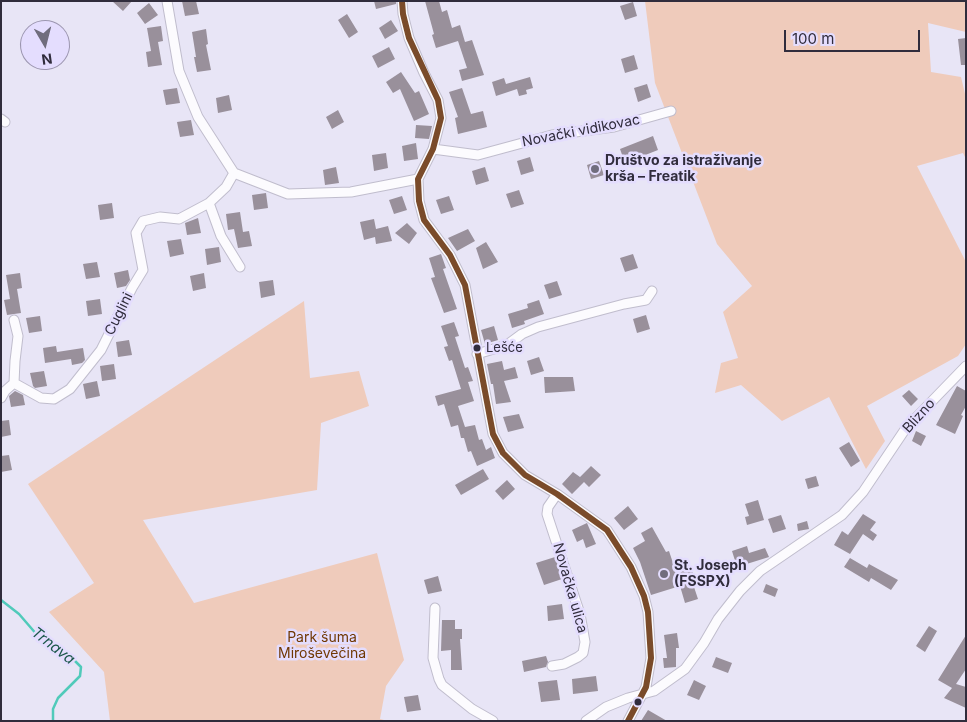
<!DOCTYPE html>
<meta charset="utf-8">
<style>
body{margin:0}
#map{position:relative;width:967px;height:722px;overflow:hidden;background:#e8e5f6;font-family:Inter,sans-serif}
canvas{display:block}
.frame{position:absolute;inset:0;border:2px solid #302c3c;pointer-events:none}
.north{position:absolute;left:20px;top:20px;width:50px;height:50px;box-sizing:border-box;background:#e4ddfe;border:1px solid #9c96b0;border-radius:50%;rotate:172deg;font-size:14px;font-weight:700;line-height:20px;text-align:center;color:#302c3c}
.north::after{content:'';display:block;margin:auto;width:18px;height:22px;background:#706d7d;clip-path:polygon(50% 0,100% 100%,50% 72%,0 100%)}
.scale{position:absolute;left:784px;top:30px;width:136px;height:22px;box-sizing:border-box;border:2px solid #302c3c;border-top:0;padding-left:6px;font-size:15px;line-height:18px;white-space:nowrap;color:#302c3c;-webkit-text-stroke:4px #e4ddfe;paint-order:stroke}
</style>
<div id="map">
<canvas width="967" height="722"></canvas>
<div class="frame"></div>
<div class="north">N</div>
<div class="scale">100 m</div>
</div>
<script>
const c = document.querySelector('canvas').getContext('2d');
c.lineJoin = 'round';
function paint(path, color) {
  c.fillStyle = color;
  c.fill(path, 'evenodd');
}
function toPath(rows) {
  const path = new Path2D();
  for (const r of rows) {
    path.moveTo(r[0], r[1]);
    for (let i = 2; i < r.length; i += 2) path.lineTo(r[i], r[i + 1]);
  }
  return path;
}
function strokePath(path, color, width, dash) {
  c.strokeStyle = color;
  c.lineWidth = width;
  c.lineCap = dash ? 'butt' : 'round';
  c.setLineDash(dash || []);
  c.stroke(path);
}
function write(font, color, halo, rows, align = 'center') {
  c.font = font + ' Inter,sans-serif';
  c.lineWidth = 5;
  c.setLineDash([]);
  c.textBaseline = 'middle';
  c.strokeStyle = halo;
  c.fillStyle = color;
  for (const [text, x, y, turn = 0] of rows) {
    c.save();
    c.translate(x, y);
    c.rotate((+turn || 0) * Math.PI / 180);
    c.textAlign = isNaN(turn) ? turn : align;
    if (halo) c.strokeText(text, 0, 0);
    c.fillText(text, 0, 0);
    c.restore();
  }
}
paint(toPath([
 [645,1,966,1,966,32,928,23,931,72,961,77,966,98,966,159,963,153,917,166,966,262,966,344,958,356,867,406,885,441,866,469,829,397,782,421,741,385,715,393,721,363,738,358,723,312,752,286,717,244,655,83],
 [304,301,310,378,359,371,369,406,321,423,317,490,143,520,194,603,377,553,404,660,386,686,380,719,388,721,110,721,104,672,49,612,94,583,28,484]
]), '#efcbbb');
strokePath(toPath([
 [1,600,19,614,38,636,74,660,81,667,80,676,58,698,53,709,53,721]
]), '#50caba', 2.5);
paint(toPath([
 [112,1,132,1,123,11],
 [182,1,196,1,199,14,185,16],
 [374,1,396,1,396,4,376,9],
 [425,1,439,1,442,12,447,10,452,28,460,25,465,42,472,40,484,75,462,81,459,70,467,68,458,41,436,48,432,35,434,34],
 [633,2,637,16,625,20,620,6],
 [149,3,158,15,145,24,137,13],
 [347,14,358,32,349,38,338,20],
 [391,20,398,31,385,39,379,28],
 [161,26,163,41,158,42,162,65,148,67,146,52,151,51,147,28],
 [206,29,208,44,206,45,211,70,197,72,194,57,196,57,192,32],
 [966,38,966,65,961,65,958,39],
 [389,47,395,59,378,68,372,56],
 [634,55,638,69,625,73,621,59],
 [401,72,415,93,419,91,429,114,414,121,400,89,393,93,386,82],
 [530,77,533,88,526,90,527,94,519,96,517,89,496,96,492,82,504,78,506,84],
 [647,84,651,97,638,102,634,88],
 [177,88,180,103,166,105,163,90],
 [462,88,471,114,483,111,487,127,458,134,455,118,458,117,449,92],
 [229,95,232,110,218,113,216,98],
 [338,110,344,122,332,129,326,117],
 [191,120,194,135,180,137,177,122],
 [416,125,432,126,429,139,415,138],
 [653,136,658,150,625,163,620,149],
 [416,143,418,159,404,161,402,146],
 [386,153,388,168,374,171,372,155],
 [530,157,534,171,521,175,517,161],
 [599,161,604,175,591,179,587,165],
 [336,167,339,183,325,185,323,170],
 [485,167,489,181,476,185,472,171],
 [519,190,524,204,511,208,506,194],
 [266,193,268,208,254,210,252,195],
 [402,196,407,210,394,214,389,200],
 [449,196,454,210,441,214,436,200],
 [112,203,114,218,100,220,98,205],
 [240,212,243,232,249,231,252,246,238,248,234,229,228,230,226,214],
 [198,218,201,233,187,235,185,223],
 [374,219,376,229,388,226,392,241,376,244,375,237,364,240,360,222],
 [407,223,417,233,409,244,395,233],
 [468,229,475,241,457,251,448,238],
 [181,239,184,254,170,257,167,241],
 [486,242,498,262,483,269,476,248],
 [219,247,221,262,207,265,205,249],
 [441,254,446,268,443,269,457,309,444,313,431,278,435,277,429,258],
 [633,254,638,268,625,272,620,258],
 [97,262,100,277,86,279,83,264],
 [128,270,130,280,126,286,117,288,114,273],
 [20,273,22,288,17,289,21,313,7,315,4,300,10,299,6,275],
 [204,273,206,288,193,291,190,276],
 [273,280,275,295,261,298,259,282],
 [557,281,562,295,549,299,544,285],
 [100,299,102,314,88,316,86,301],
 [539,300,544,314,524,321,525,324,512,328,508,314,528,308,527,304],
 [646,315,650,329,637,333,633,319],
 [40,316,42,331,29,333,26,318],
 [454,322,459,336,455,337,465,368,468,367,473,381,468,382,474,401,458,406,465,427,475,425,479,440,482,439,486,450,491,447,495,458,477,466,471,451,468,452,464,438,461,438,458,425,451,427,444,404,438,406,435,396,461,389,452,360,449,361,444,347,448,346,441,326],
 [494,326,498,340,485,344,481,330],
 [129,340,132,355,118,357,116,342],
 [56,346,57,352,83,348,85,360,82,363,72,365,71,359,45,363,43,348],
 [539,357,544,371,531,375,527,361],
 [502,361,504,370,515,367,518,378,504,381,511,402,496,404,493,384,491,384,487,364],
 [114,364,116,379,102,381,100,366],
 [44,371,47,386,35,388,33,386,30,373],
 [544,377,573,377,575,391,545,393],
 [97,381,100,396,86,399,83,384],
 [957,386,966,391,966,406,961,415,963,416,955,434,936,425],
 [909,390,918,399,911,406,902,396],
 [15,391,23,395,25,405,11,407,9,396],
 [519,414,524,428,508,432,503,417],
 [9,420,11,435,1,437,1,421],
 [916,431,926,436,921,446,912,441],
 [849,442,860,461,851,467,839,448],
 [9,455,12,470,1,472,1,456],
 [591,466,601,475,589,487,584,482,572,494,562,484,573,472,580,477],
 [483,469,489,479,461,495,455,485],
 [816,476,819,486,808,489,805,479],
 [507,480,515,489,503,500,495,491],
 [758,500,764,520,747,525,745,517,749,516,745,504],
 [628,506,638,519,624,530,614,518],
 [863,514,876,522,870,530,877,535,873,541,863,534,850,554,834,545,842,531,848,535],
 [781,515,786,529,773,533,768,519],
 [807,521,809,529,798,531,797,524],
 [587,523,596,544,586,548,583,539,577,542,572,530],
 [652,527,666,552,669,551,675,569,688,563,695,577,691,578,698,599,685,603,680,586,651,595,640,562,633,548,645,541,641,533],
 [747,546,749,553,765,548,769,557,737,567,732,551],
 [555,557,562,579,544,585,536,563],
 [850,558,867,568,869,564,898,580,891,590,871,578,869,582,844,567],
 [438,576,442,591,428,594,424,580],
 [766,584,778,589,775,597,763,592],
 [562,604,564,619,548,621,547,606],
 [442,620,455,620,455,629,462,629,462,639,460,639,462,670,451,670,451,650,441,651],
 [929,626,937,631,925,652,916,646],
 [677,633,679,648,676,648,676,667,664,668,663,658,667,658,664,635],
 [966,635,966,669,956,684,966,687,966,708,944,698,952,688,938,680],
 [546,656,548,662,546,667,524,672,522,661],
 [716,657,732,663,728,673,712,667],
 [596,676,598,691,573,694,572,679],
 [557,680,560,700,541,702,538,682],
 [694,680,706,686,699,700,687,695],
 [418,695,421,710,407,712,404,697],
 [648,710,667,721,641,721]
]), '#99909b');
const minor = toPath([
 [167,1,179,71,198,117,234,173,288,194,351,192,418,179],
 [402,1,403,14,409,38,424,73,438,100,441,118,433,149,418,179,419,201,424,220,450,255,465,285,493,434,503,453,525,475,557,494,607,530,631,567,644,596,648,612,651,658,646,687,628,721],
 [1,119,5,122],
 [433,149,478,155,552,135,614,127,671,111],
 [209,203,221,236,240,267],
 [14,320,18,336,15,361,14,383],
 [477,354,507,345,522,334,538,327,624,304,646,300,652,291],
 [1,398,5,391,14,383,41,398,54,399,70,389,101,350,132,288,143,270,136,233,143,221,160,217,179,219,209,203,226,187,234,173],
 [435,608,433,658,439,679,442,685,472,709,493,721],
 [552,666,564,664,578,657,583,653,585,642,580,614,547,514,548,507,557,494],
 [586,721,606,707,628,698,654,691,685,669,704,643,718,619,740,591,760,571,842,515,863,492,906,428,966,366]
]);
strokePath(minor, '#c0bdcd', 11);
strokePath(minor, '#fcfbfe', 9);
strokePath(toPath([
 [402,1,403,14,409,38,438,100,441,118,433,149,418,179,419,201,424,220,450,255,465,285,493,434,503,453,525,475,557,494,607,530,631,567,644,596,648,612,651,658,646,687,628,721]
]), '#7a4b2a', 6);
for (const [x, y, r, color] of [
 [595,169,5,"#706d7d"],
 [477,348,4.5,"#302c3c"],
 [664,574,5,"#706d7d"],
 [638,702,4.5,"#302c3c"]
]) {
  const dot = new Path2D();
  dot.arc(x, y, r, 0, 2 * Math.PI);
  c.fillStyle = color;
  c.fill(dot);
  strokePath(dot, '#e4ddfe', 2);
}
write('13px', '#302c3c', '#e4ddfe', [
 ["Lešće",486,348]
], 'left');
write('14px', '#302c3c', '#e4ddfe', [
 ["Novački vidikovac",581,131,-11],
 ["Cuglini",119,314,-64],
 ["Blizno",919,416,-48],
 ["Novačka ulica",570,588,74]
]);
write('bold 14px', '#302c3c', '#e4ddfe', [
 ["Društvo za istraživanje",605,161],
 ["krša – Freatik",605,177],
 ["St. Joseph",674,566],
 ["(FSSPX)",674,582]
], 'left');
write('14px', '#703803', '#e4ddfe', [
 ["Park šuma",322,638],
 ["Miroševečina",322,654]
]);
write('italic 15px', '#1b574a', '#e4ddfe', [
 ["Trnava",53,646,38]
]);
</script>
